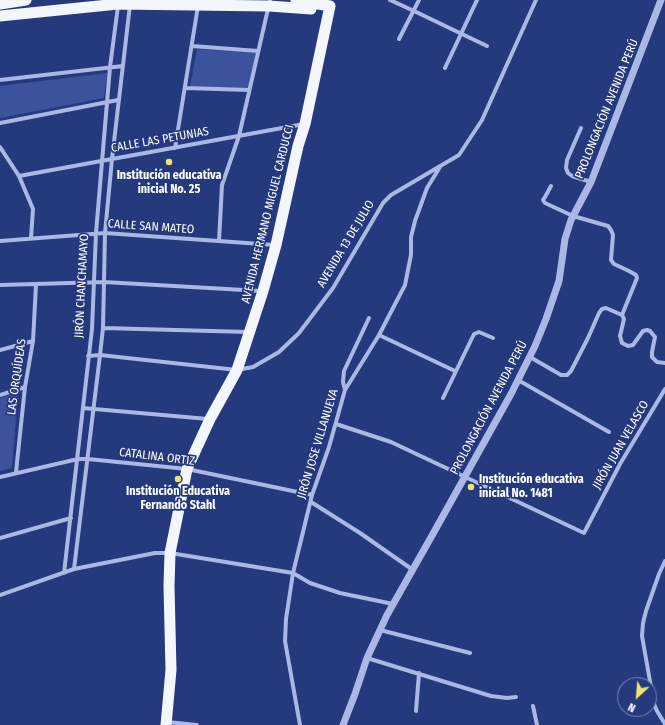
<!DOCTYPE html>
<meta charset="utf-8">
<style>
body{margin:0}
#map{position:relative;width:665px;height:725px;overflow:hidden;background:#25397d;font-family:"Fira Sans Condensed",sans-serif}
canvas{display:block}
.north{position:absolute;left:617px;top:677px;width:40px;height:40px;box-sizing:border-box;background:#25397d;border:1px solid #7c88b1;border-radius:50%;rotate:206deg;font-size:11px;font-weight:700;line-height:16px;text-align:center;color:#fff}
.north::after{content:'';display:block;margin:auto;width:14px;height:18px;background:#efe56e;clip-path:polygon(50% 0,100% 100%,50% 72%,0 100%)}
</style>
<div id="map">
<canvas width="665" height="725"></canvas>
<div class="north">N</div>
</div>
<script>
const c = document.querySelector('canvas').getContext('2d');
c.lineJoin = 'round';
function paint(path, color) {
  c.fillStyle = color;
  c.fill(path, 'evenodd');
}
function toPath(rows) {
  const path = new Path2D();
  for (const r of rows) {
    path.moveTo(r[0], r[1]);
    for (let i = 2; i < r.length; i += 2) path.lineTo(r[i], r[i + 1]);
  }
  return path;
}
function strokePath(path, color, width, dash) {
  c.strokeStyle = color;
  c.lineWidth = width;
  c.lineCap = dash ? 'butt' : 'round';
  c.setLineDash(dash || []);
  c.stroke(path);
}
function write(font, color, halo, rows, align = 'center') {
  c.font = font + ' "Fira Sans Condensed",sans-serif';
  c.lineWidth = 3.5;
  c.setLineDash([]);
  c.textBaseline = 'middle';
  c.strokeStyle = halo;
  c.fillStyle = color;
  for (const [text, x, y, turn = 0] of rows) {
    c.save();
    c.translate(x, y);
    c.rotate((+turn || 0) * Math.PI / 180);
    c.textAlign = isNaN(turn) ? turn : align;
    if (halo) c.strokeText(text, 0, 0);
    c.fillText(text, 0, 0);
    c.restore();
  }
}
paint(toPath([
 [197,49,257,53,248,89,190,87],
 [107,73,104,98,0,118,0,86],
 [18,392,12,468,0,471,0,398]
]), '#3c529c');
strokePath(toPath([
 [390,0,414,11,487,46],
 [399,39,419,0],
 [192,46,258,51],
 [445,68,477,0],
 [0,80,123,66],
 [185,88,249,90],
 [0,123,118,100],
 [581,128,567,160,566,168,568,173,572,176,591,182],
 [0,147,19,176,33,209,31,238],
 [175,148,198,6],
 [19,176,304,124],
 [551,186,545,197,543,200,545,203,573,216,608,226,611,230,613,235,611,260,614,264,629,271,636,275,637,278,622,315],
 [0,241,105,233,275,245],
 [219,241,222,185,239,136,270,0],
 [0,285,104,282,261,291],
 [103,328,248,332],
 [379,335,455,371],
 [0,350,33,341],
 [88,356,100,355,237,370,253,367,279,352,299,333,333,288,383,203,391,195,459,155,482,120,536,0],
 [530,357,561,375,567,375,571,371,588,338,599,313,602,309,606,308,622,315,624,319,620,336,622,343,628,346,633,345,643,331,647,330,650,331,655,337,652,352,652,357,657,362,665,363],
 [518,380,609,432],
 [345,390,343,382,344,371,369,318],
 [0,395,25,387],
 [443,398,474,334,479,332,493,338],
 [83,408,208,419],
 [336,424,391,442,584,533,620,464,665,389],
 [16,472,25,387,33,341,36,285],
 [0,477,78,459,88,459,187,469,312,495],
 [311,502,360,533,413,570],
 [0,538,71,518],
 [665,561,659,574,646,611,643,623,642,636,654,704,657,711,665,724],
 [74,569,100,355,103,328,105,233,112,159,130,5],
 [64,573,92,329,96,233,110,67,118,6],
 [0,595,74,569,155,553,170,553,293,573,310,583,340,593,393,604],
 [380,630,470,653],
 [367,658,491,696,507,698,516,697],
 [533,706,537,725],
 [416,711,419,673],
 [167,722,197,725],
 [300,725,285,641,286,619,293,573,312,495,329,447,345,390,379,335,405,285,411,255,411,237,415,221,427,188,440,167]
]), '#a9b8e5', 4);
strokePath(toPath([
 [343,725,355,694,367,658,387,615,434,532,511,394,535,346,546,319,559,281,565,239,571,220,591,182,661,0]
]), '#a9b8e5', 7);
strokePath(toPath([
 [0,4,26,0],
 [0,16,118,4,269,6,311,9],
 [166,725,171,670,169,586,170,553,187,469,210,419,237,370,263,291,276,245,298,146,305,124,330,6,296,0]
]), '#f4f6fe', 11);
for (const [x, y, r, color] of [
 [169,162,4,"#efe56e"],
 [178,479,4,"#efe56e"],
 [471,487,4,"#efe56e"]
]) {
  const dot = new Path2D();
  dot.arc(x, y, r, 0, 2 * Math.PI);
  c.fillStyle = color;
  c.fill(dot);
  strokePath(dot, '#25397d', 1.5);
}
write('12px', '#fff', '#25397d', [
 ["PROLONGACIÓN AVENIDA PERÚ",607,109,-68],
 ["CALLE LAS PETUNIAS",160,140,-10],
 ["AVENIDA HERMANO MIGUEL CARDUCCI",268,214,-76],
 ["CALLE SAN MATEO",151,227,4],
 ["AVENIDA 13 DE JULIO",346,244,-59],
 ["JIRÓN CHANCHAMAYO",82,286,-87],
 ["LAS ORQUÍDEAS",17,377,-82],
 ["PROLONGACIÓN AVENIDA PERÚ",489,408,-62],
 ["JIRÓN JOSE VILLANUEVA",318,444,-73],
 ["JIRÓN JUAN VELASCO",621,445,-60],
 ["CATALINA ORTIZ",157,457,7]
]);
write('bold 12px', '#fff', '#25397d', [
 ["Institución educativa",169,176],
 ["inicial No. 25",169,190],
 ["Institución educativa",479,480,"left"],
 ["inicial No. 1481",479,494,"left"],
 ["Institución Educativa",178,492],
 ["Fernando Stahl",178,506]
]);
</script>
